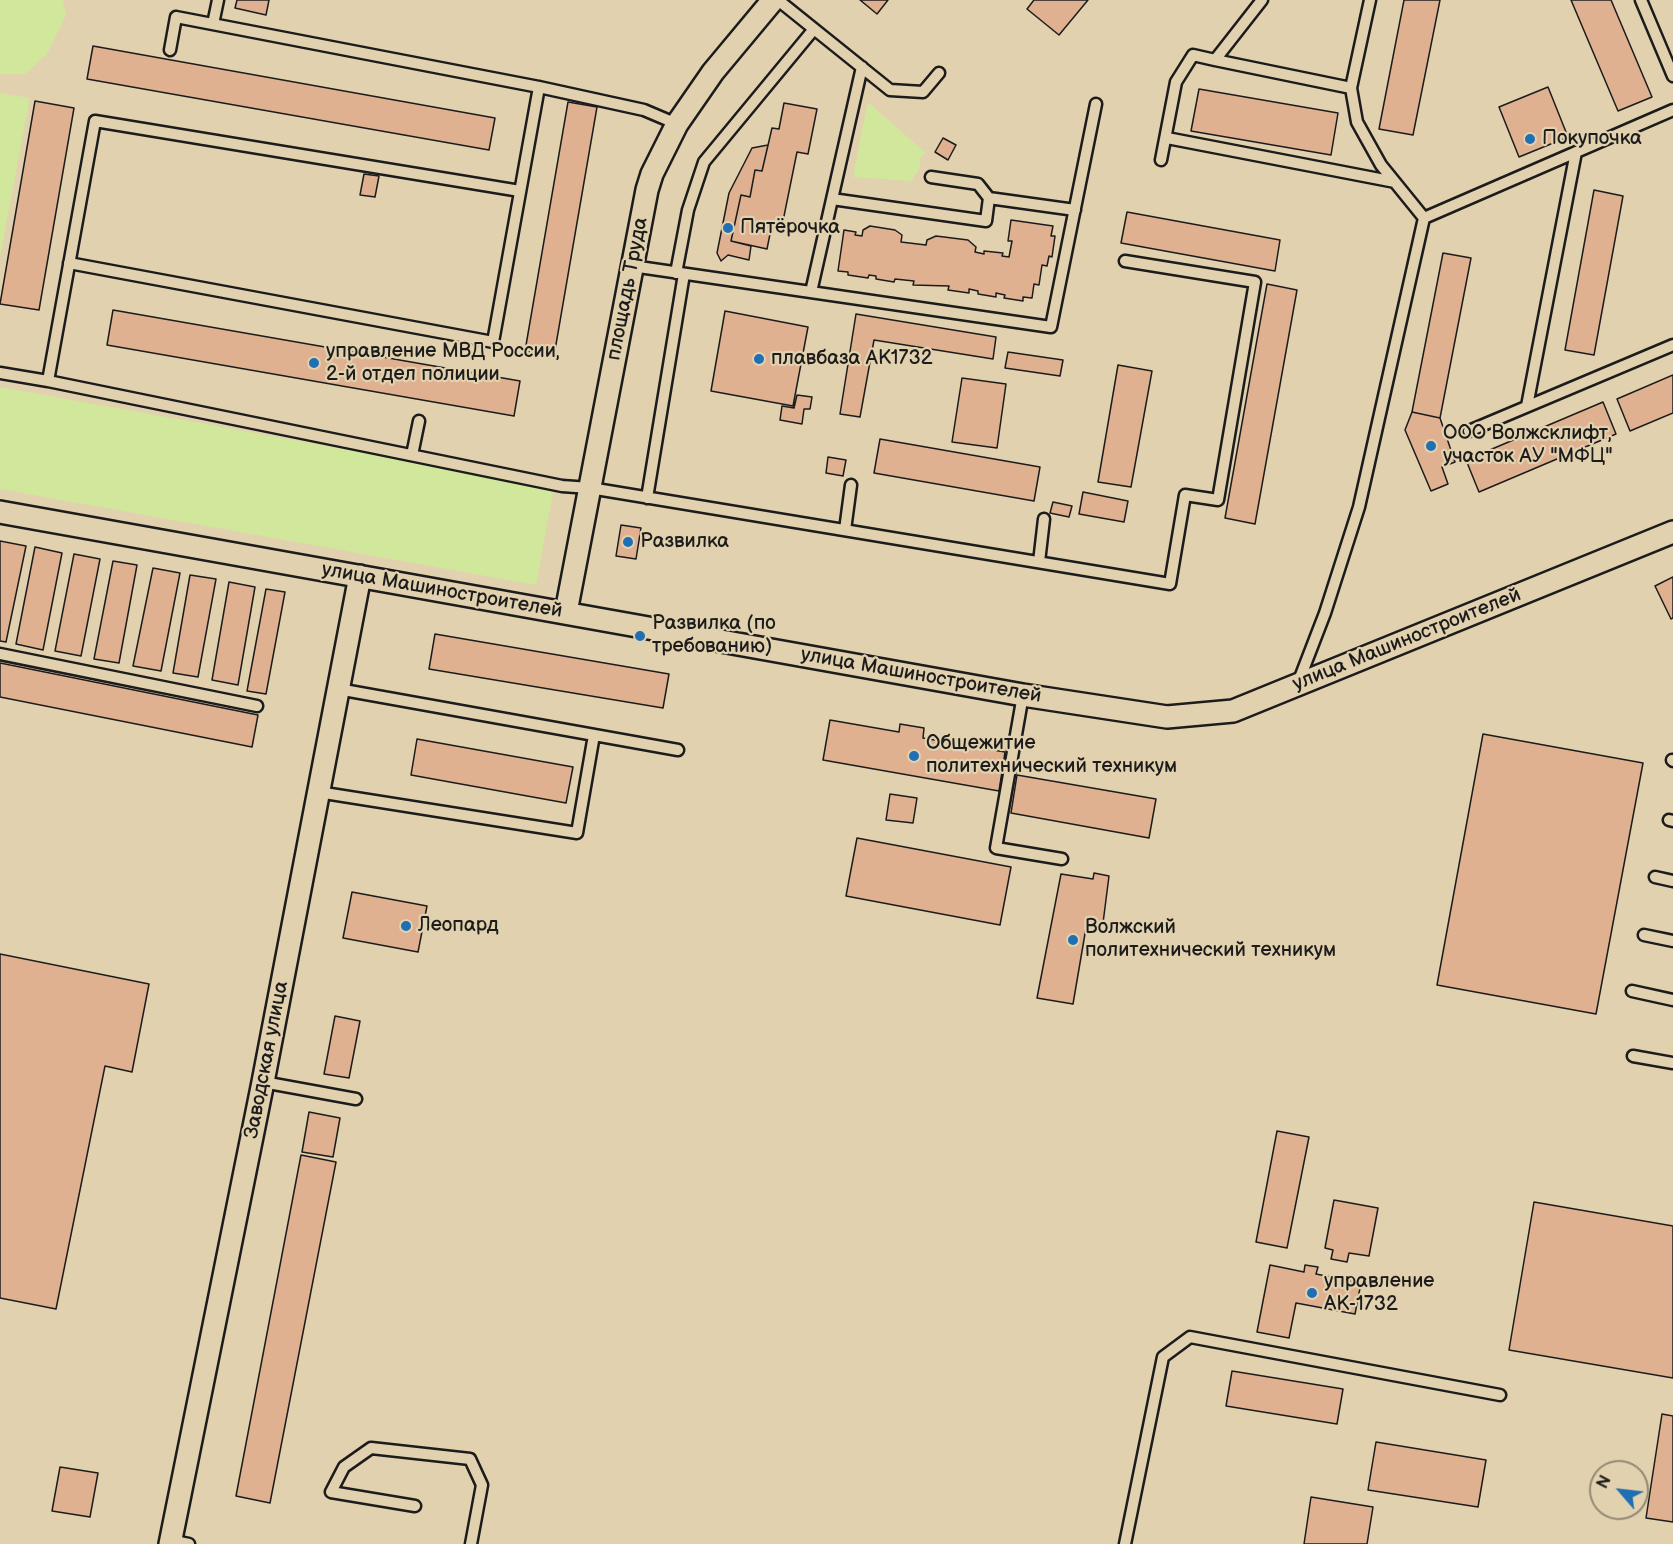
<!DOCTYPE html>
<meta charset="utf-8">
<style>
body{margin:0}
#map{position:relative;width:1673px;height:1544px;overflow:hidden;background:#e2d1ae;font-family:"Balsamiq Sans",sans-serif}
canvas{display:block}
.north{position:absolute;left:1589px;top:1460px;width:60px;height:60px;box-sizing:border-box;background:#e2d1ae;border:2px solid #938974;border-radius:50%;rotate:298deg;font-size:16px;font-weight:700;line-height:24px;text-align:center;color:#1c1c1c}
.north::after{content:'';display:block;margin:auto;width:21px;height:27px;background:#1f6fb2;clip-path:polygon(50% 0,100% 100%,50% 72%,0 100%)}
</style>
<div id="map">
<canvas width="1673" height="1544"></canvas>
<div class="north">N</div>
</div>
<script>
const c = document.querySelector('canvas').getContext('2d');
c.lineJoin = 'round';
function paint(path, color) {
  c.fillStyle = color;
  c.fill(path, 'evenodd');
}
function toPath(rows) {
  const path = new Path2D();
  for (const r of rows) {
    path.moveTo(r[0], r[1]);
    for (let i = 2; i < r.length; i += 2) path.lineTo(r[i], r[i + 1]);
  }
  return path;
}
function strokePath(path, color, width, dash) {
  c.strokeStyle = color;
  c.lineWidth = width;
  c.lineCap = dash ? 'butt' : 'round';
  c.setLineDash(dash || []);
  c.stroke(path);
}
function write(font, color, halo, rows, align = 'center') {
  c.font = font + ' "Balsamiq Sans",sans-serif';
  c.lineWidth = 4.5;
  c.setLineDash([]);
  c.textBaseline = 'middle';
  c.strokeStyle = halo;
  c.fillStyle = color;
  for (const [text, x, y, turn = 0] of rows) {
    c.save();
    c.translate(x, y);
    c.rotate((+turn || 0) * Math.PI / 180);
    c.textAlign = isNaN(turn) ? turn : align;
    if (halo) c.strokeText(text, 0, 0);
    c.fillText(text, 0, 0);
    c.restore();
  }
}
paint(toPath([
 [0,0,63,0,66,15,47,54,25,74,0,74],
 [0,93,30,98,0,256],
 [870,104,926,153,920,157,920,168,911,181,853,177,867,105],
 [0,387,554,487,536,585,0,489]
]), '#d1e79c');
const building = toPath([
 [237,0,269,0,266,15,235,8,237,0],
 [860,0,888,0,877,14,860,0],
 [1034,0,1088,0,1059,35,1027,9,1034,0],
 [1404,0,1440,0,1413,135,1379,129,1404,0],
 [1571,0,1611,0,1652,97,1618,111,1571,0],
 [93,46,495,118,489,150,87,79,93,46],
 [1548,87,1568,137,1519,157,1499,107,1548,87],
 [1199,89,1338,113,1331,155,1191,131,1199,89],
 [35,101,74,108,39,310,0,304,35,101],
 [568,102,597,107,554,356,525,351,568,102],
 [784,103,817,109,808,154,797,152,782,226,772,224,767,249,731,241,741,195,750,197,755,170,762,171,772,128,779,129,784,103],
 [943,138,956,145,948,160,935,152,943,138],
 [768,145,762,171,755,170,750,197,741,195,731,241,751,246,749,260,728,255,721,261,717,253,729,193,752,148,768,145],
 [364,174,379,176,375,197,360,195,364,174],
 [1594,190,1623,196,1594,355,1565,350,1594,190],
 [1127,212,1280,240,1275,271,1121,243,1127,212],
 [1011,220,1053,226,1051,236,1055,236,1052,257,1049,256,1047,266,1042,265,1039,285,1034,284,1032,298,1023,297,1023,301,1004,298,1005,295,996,293,996,297,978,294,978,291,969,289,969,293,948,290,949,286,913,285,914,281,895,279,894,282,876,279,876,276,869,275,868,278,848,275,848,272,838,271,844,230,856,232,855,235,862,236,863,230,870,226,895,230,902,235,901,242,926,245,927,240,936,236,968,240,976,247,975,252,984,254,984,251,1003,253,1002,256,1009,257,1012,241,1008,241,1011,220],
 [1443,253,1471,258,1440,418,1412,412,1443,253],
 [1267,284,1297,290,1255,524,1225,518,1267,284],
 [113,310,520,381,514,416,107,345,113,310],
 [725,311,808,327,793,406,711,391,725,311],
 [856,314,996,337,993,359,874,340,860,417,840,414,856,314],
 [1008,352,1063,360,1060,376,1005,368,1008,352],
 [1118,365,1152,371,1131,487,1098,482,1118,365],
 [1673,375,1673,413,1630,431,1617,399,1673,375],
 [962,378,1006,384,997,448,952,442,962,378],
 [797,395,812,397,810,409,804,409,802,424,780,420,782,406,794,408,797,395],
 [1603,402,1616,434,1479,492,1466,460,1603,402],
 [1412,412,1440,418,1455,462,1442,467,1448,484,1431,491,1405,430,1412,412],
 [880,439,1040,467,1034,501,874,473,880,439],
 [828,457,846,460,843,476,826,473,828,457],
 [1083,492,1128,501,1124,522,1079,514,1083,492],
 [1053,502,1072,506,1069,517,1050,513,1053,502],
 [621,525,641,528,636,559,616,556,621,525],
 [0,541,26,546,6,642,0,641,0,541],
 [35,547,62,553,43,650,16,644,35,547],
 [74,554,100,559,81,656,55,651,74,554],
 [113,561,137,565,119,663,94,659,113,561],
 [153,568,180,573,161,671,133,666,153,568],
 [190,575,216,579,198,677,173,673,190,575],
 [1673,577,1673,618,1671,619,1655,586,1673,577],
 [229,582,255,587,238,685,212,680,229,582],
 [266,589,285,592,266,694,247,691,266,589],
 [435,634,669,674,663,708,429,669,435,634],
 [0,663,258,715,252,747,0,697,0,663],
 [830,720,899,732,900,724,924,728,923,738,1005,752,999,791,823,760,830,720],
 [1483,734,1643,763,1596,1014,1437,985,1483,734],
 [417,739,573,767,566,803,411,775,417,739],
 [1017,775,1156,799,1149,838,1011,813,1017,775],
 [890,794,917,798,913,823,886,820,890,794],
 [857,838,1011,867,1000,925,846,896,857,838],
 [1094,873,1109,876,1103,923,1087,922,1073,1004,1037,998,1061,874,1093,879,1094,873],
 [352,892,427,906,418,952,343,938,352,892],
 [0,954,149,984,132,1072,105,1066,56,1309,0,1298,0,954],
 [335,1016,360,1021,349,1078,324,1074,335,1016],
 [309,1112,340,1118,333,1157,302,1152,309,1112],
 [1277,1131,1309,1137,1287,1248,1256,1242,1277,1131],
 [301,1155,336,1162,270,1503,236,1496,301,1155],
 [1334,1200,1378,1208,1369,1256,1349,1253,1347,1262,1331,1259,1333,1250,1325,1248,1334,1200],
 [1534,1202,1673,1226,1673,1378,1509,1350,1534,1202],
 [1270,1265,1304,1272,1305,1265,1318,1267,1316,1274,1361,1283,1355,1314,1296,1303,1289,1338,1257,1332,1270,1265],
 [1232,1371,1343,1389,1337,1424,1226,1406,1232,1371],
 [1662,1414,1673,1416,1673,1522,1646,1518,1662,1414],
 [1376,1442,1486,1460,1478,1507,1368,1490,1376,1442],
 [60,1467,98,1473,90,1517,52,1511,60,1467],
 [1311,1497,1373,1507,1367,1544,1304,1544,1311,1497]
]);
paint(building, '#dfb190');
strokePath(building, '#1c1c1c', 1.5);
const lane = toPath([
 [778,0,890,90,923,92,939,73],
 [1262,0,1215,60,1351,88],
 [1370,0,1351,88,1357,122,1381,165,1424,218],
 [1641,0,1673,76],
 [213,24,218,0],
 [170,50,176,17,539,87,644,110,677,124],
 [1167,138,1395,182],
 [1161,160,1176,82,1193,55,1215,60],
 [931,177,978,184,989,198],
 [832,199,986,221,989,198,1075,210],
 [1424,218,1673,110],
 [69,263,493,342,539,87],
 [632,266,1051,327,1096,104],
 [676,273,688,210,704,162,814,29],
 [811,292,862,67],
 [0,373,48,381,95,121,520,191],
 [48,381,562,486,590,488,1170,584,1185,495,1218,500,1255,282,1125,261],
 [1527,406,1576,152],
 [1469,431,1673,345],
 [412,455,419,421],
 [647,498,684,274],
 [845,530,851,485],
 [1039,562,1044,519],
 [0,654,257,706],
 [1298,683,1325,613,1359,507,1424,218],
 [338,689,678,750],
 [1023,695,996,848,1062,859],
 [1672,760,1673,761],
 [318,792,577,833,594,735],
 [1669,820,1673,821],
 [1655,877,1673,881],
 [1644,935,1673,941],
 [1632,991,1673,1000],
 [1633,1056,1673,1063],
 [263,1082,356,1099],
 [415,1506,331,1492,344,1467,371,1448,470,1459,482,1485,471,1544],
 [170,1540,189,1544],
 [1125,1544,1163,1357,1190,1337,1500,1395]
]);
const street = toPath([
 [0,512,1023,695,1167,717,1233,711,1673,532],
 [566,612,647,190,652,174,677,124,713,72,773,0],
 [170,1544,263,1082,360,576]
]);
strokePath(lane, '#1c1c1c', 15);
strokePath(street, '#1c1c1c', 26);
strokePath(lane, '#e2d1ae', 10);
strokePath(street, '#e2d1ae', 21);
for (const [x, y, r, color] of [
 [1530,139,6,"#1f6fb2"],
 [728,228,6,"#1f6fb2"],
 [759,359,6,"#1f6fb2"],
 [314,363,6,"#1f6fb2"],
 [1431,446,6,"#1f6fb2"],
 [628,542,6,"#1f6fb2"],
 [640,636,6,"#1f6fb2"],
 [914,756,6,"#1f6fb2"],
 [406,926,6,"#1f6fb2"],
 [1073,940,6,"#1f6fb2"],
 [1312,1293,6,"#1f6fb2"]
]) {
  const dot = new Path2D();
  dot.arc(x, y, r, 0, 2 * Math.PI);
  c.fillStyle = color;
  c.fill(dot);
  strokePath(dot, '#e2d1ae', 2);
}
write('20px', '#1c1c1c', '#e2d1ae', [
 ["Покупочка",1542,139],
 ["Пятёрочка",740,228],
 ["управление МВД России,",326,352],
 ["2-й отдел полиции",326,375],
 ["плавбаза АК1732",771,359],
 ["ООО Волжсклифт,",1443,434],
 ["участок АУ \"МФЦ\"",1443,457],
 ["Развилка",640,542],
 ["Развилка (по",652,624],
 ["требованию)",652,647],
 ["Общежитие",926,744],
 ["политехнический техникум",926,767],
 ["Леопард",418,926],
 ["Волжский",1085,928],
 ["политехнический техникум",1085,951],
 ["управление",1324,1282],
 ["AK-1732",1324,1305]
], 'left');
write('20px', '#1c1c1c', '#e2d1ae', [
 ["площадь Труда",628,289,-79],
 ["улица Машиностроителей",442,591,10],
 ["улица Машиностроителей",1407,640,-22],
 ["улица Машиностроителей",921,676,10],
 ["Заводская улица",267,1060,-79]
]);
</script>
